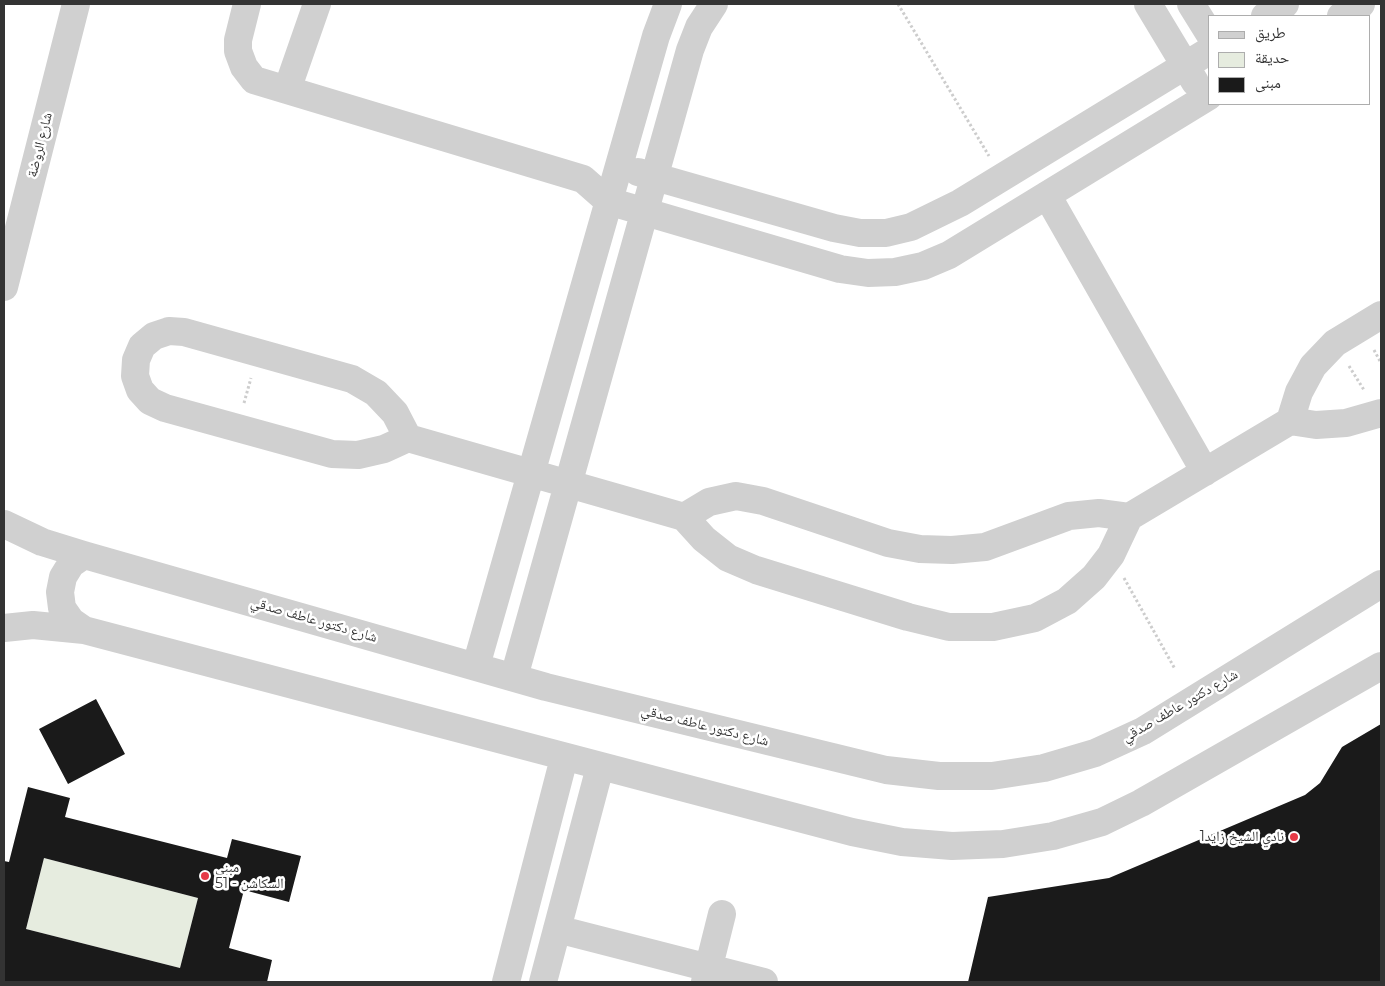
<!DOCTYPE html>
<meta charset="utf-8">
<style>
body{margin:0}
#map{position:relative;width:1385px;height:986px;overflow:hidden;background:#fff;font-family:Montserrat,"Noto Naskh Arabic",sans-serif}
canvas{display:block}
.frame{position:absolute;inset:0;border:5px solid #333;pointer-events:none}
.legend{position:absolute;left:1208px;top:15px;width:162px;height:90px;box-sizing:border-box;background:#fff;border:1px solid #adadad;margin:0;padding:6px 9px;list-style:none;font-size:15px;color:#333}
.legend li{display:flex;align-items:center;gap:10px;height:25px}
.legend b{width:25px;border:1px solid #adadad}
</style>
<div id="map">
<canvas width="1385" height="986"></canvas>
<div class="frame"></div>
<ul class="legend">
<li><b style="height:6px;background:#d0d0d0"></b>طريق</li>
<li><b style="height:14px;background:#e6ecdf"></b>حديقة</li>
<li><b style="height:14px;background:#1a1a1a"></b>مبنى</li>
</ul>
</div>
<script>
const c = document.querySelector('canvas').getContext('2d');
c.lineJoin = 'round';
function paint(path, color) {
  c.fillStyle = color;
  c.fill(path, 'evenodd');
}
function toPath(rows) {
  const path = new Path2D();
  for (const r of rows) {
    path.moveTo(r[0], r[1]);
    for (let i = 2; i < r.length; i += 2) path.lineTo(r[i], r[i + 1]);
  }
  return path;
}
function strokePath(path, color, width, dash) {
  c.strokeStyle = color;
  c.lineWidth = width;
  c.lineCap = dash ? 'butt' : 'round';
  c.setLineDash(dash || []);
  c.stroke(path);
}
function write(font, color, halo, rows, align = 'center') {
  c.font = font + ' Montserrat,"Noto Naskh Arabic",sans-serif';
  c.lineWidth = 5;
  c.setLineDash([]);
  c.textBaseline = 'middle';
  c.strokeStyle = halo;
  c.fillStyle = color;
  for (const [text, x, y, turn = 0] of rows) {
    c.save();
    c.translate(x, y);
    c.rotate((+turn || 0) * Math.PI / 180);
    c.textAlign = isNaN(turn) ? turn : align;
    if (halo) c.strokeText(text, 0, 0);
    c.fillText(text, 0, 0);
    c.restore();
  }
}
paint(toPath([
 [44,858,198,898,180,968,26,929]
]), '#e6ecdf');
paint(toPath([
 [96,699,125,754,68,784,39,729],
 [1381,724,1381,982,968,982,988,897,1109,878,1305,795,1320,783,1342,747],
 [28,787,70,798,65,817,227,858,232,839,301,856,289,902,244,890,229,948,272,960,267,982,4,982,4,861,9,862],
 [44,858,198,898,180,968,26,929]
]), '#1a1a1a');
strokePath(toPath([
 [898,4,989,156],
 [1374,350,1381,363],
 [1349,366,1364,390],
 [244,403,251,378],
 [1124,578,1175,669]
]), '#cdcdcd', 3, [2.5, 2.5]);
strokePath(toPath([
 [247,4,238,40,238,51,244,67,254,80,583,179,608,201,840,269,868,273,895,272,923,266,949,255,1209,96],
 [1148,4,1195,82],
 [1191,4,1209,33],
 [1265,16,1285,4],
 [1341,16,1361,4],
 [287,90,317,4],
 [638,172,834,228,860,233,886,233,911,227,960,203,1209,51],
 [1047,195,1205,472],
 [4,287,76,4],
 [169,331,184,332,352,379,376,393,395,413,408,438,384,449,358,455,332,454,165,408,150,401,140,390,135,376,136,360,142,346,154,336,169,331],
 [1290,421,1299,392,1313,366,1335,343,1381,315],
 [408,438,684,517,704,539,728,558,756,570,908,617,949,627,993,627,1035,618,1067,601,1094,577,1111,555,1129,517,1290,421,1316,425,1346,423,1381,413],
 [684,517,709,502,736,496,763,501,888,543,920,549,952,550,985,547,1069,516,1099,513,1129,517],
 [4,524,42,542,84,555,546,687,886,770,939,776,992,776,1044,768,1095,753,1143,731,1381,584],
 [84,555,71,564,63,577,60,592,62,608,71,621,84,630],
 [4,628,33,625,84,630,852,832,902,842,952,846,1003,844,1053,836,1102,822,1141,803,1381,666],
 [476,666,656,36,668,4],
 [514,677,690,50,699,27,714,4],
 [557,929,764,982],
 [506,982,564,758],
 [543,982,600,767],
 [705,982,722,914]
]), '#d0d0d0', 28);
for (const [x, y, r, color] of [
 [1294,837,5,"#e63946"],
 [205,876,5,"#e63946"]
]) {
  const dot = new Path2D();
  dot.arc(x, y, r, 0, 2 * Math.PI);
  c.fillStyle = color;
  c.fill(dot);
  strokePath(dot, '#fff', 2);
}
write('14px', '#333', '#fff', [
 ["شارع الروضة",40,145,-76],
 ["شارع دكتور عاطف صدقي",314,620,16],
 ["شارع دكتور عاطف صدقي",1180,706,-30],
 ["شارع دكتور عاطف صدقي",705,726,14]
]);
write('14px', '#333', '#fff', [
 ["نادي الشيخ زايد1",1284,837],
 ["مبنى",215,868,"left"],
 ["السكاشن - 51",215,884,"left"]
], 'right');
</script>
